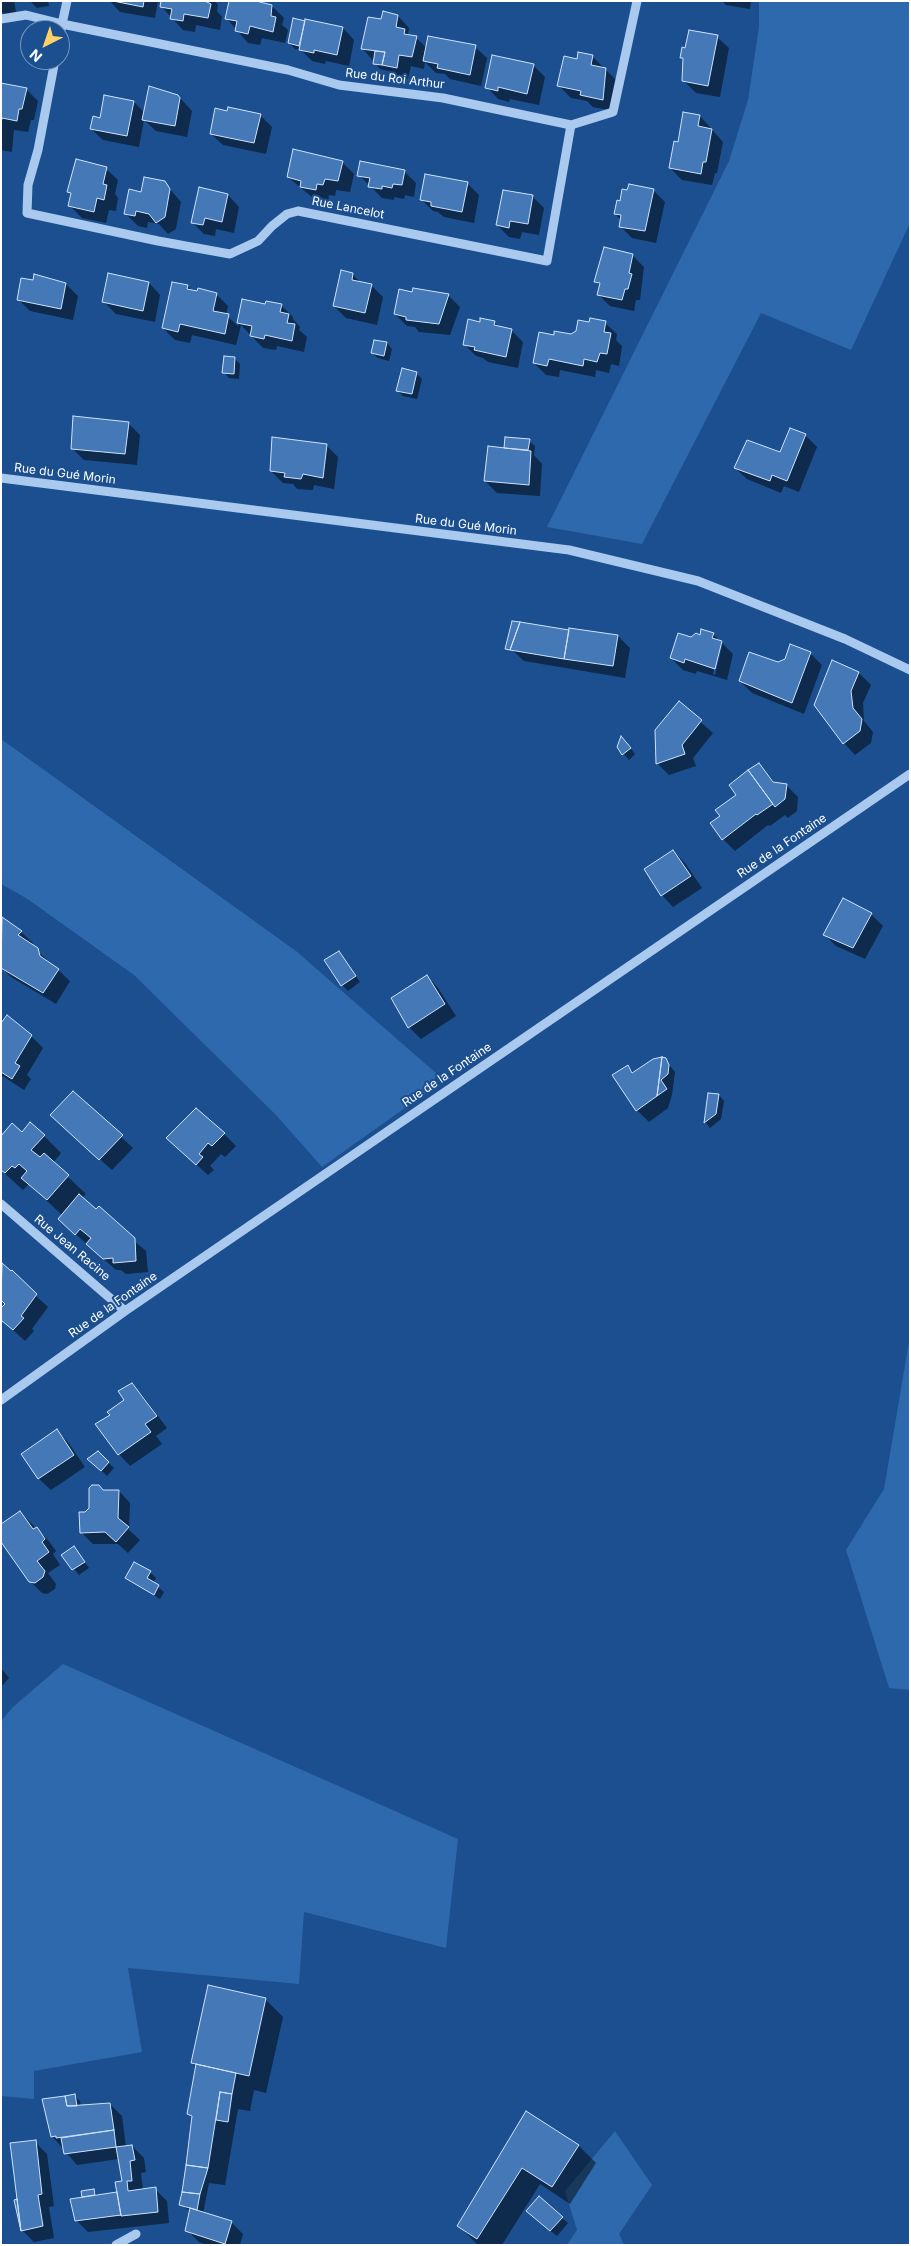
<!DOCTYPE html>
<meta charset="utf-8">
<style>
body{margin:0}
#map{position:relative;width:911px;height:2246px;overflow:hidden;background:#1b4f8f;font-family:Inter,sans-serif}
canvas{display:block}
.frame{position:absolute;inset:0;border:2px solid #fff;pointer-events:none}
.north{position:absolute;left:20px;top:20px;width:50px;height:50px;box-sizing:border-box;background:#1b4f8f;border:1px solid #7695bc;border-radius:50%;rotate:221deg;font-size:14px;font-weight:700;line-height:20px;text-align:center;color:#fff}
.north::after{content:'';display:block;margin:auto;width:18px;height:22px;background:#ffd166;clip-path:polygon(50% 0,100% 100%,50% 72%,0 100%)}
</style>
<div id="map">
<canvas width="911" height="2246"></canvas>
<div class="frame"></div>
<div class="north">N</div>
</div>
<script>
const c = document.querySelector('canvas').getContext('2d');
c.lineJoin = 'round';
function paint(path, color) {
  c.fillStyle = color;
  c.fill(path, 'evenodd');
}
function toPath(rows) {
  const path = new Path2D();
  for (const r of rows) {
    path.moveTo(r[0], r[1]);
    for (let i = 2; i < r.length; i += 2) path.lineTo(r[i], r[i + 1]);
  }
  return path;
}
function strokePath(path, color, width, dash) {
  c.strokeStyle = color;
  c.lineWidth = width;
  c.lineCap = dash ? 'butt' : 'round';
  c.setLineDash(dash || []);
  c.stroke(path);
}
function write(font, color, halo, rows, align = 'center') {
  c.font = font + ' Inter,sans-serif';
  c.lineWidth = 4;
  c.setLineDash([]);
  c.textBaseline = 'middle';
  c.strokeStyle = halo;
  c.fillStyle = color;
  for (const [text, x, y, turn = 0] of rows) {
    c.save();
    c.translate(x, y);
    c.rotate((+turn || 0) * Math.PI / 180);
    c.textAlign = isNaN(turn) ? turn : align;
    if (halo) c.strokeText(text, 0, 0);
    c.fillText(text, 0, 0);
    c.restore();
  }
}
paint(toPath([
 [759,1,910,1,910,223,851,350,761,313,642,544,547,527,729,161,748,100,759,27],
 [1,739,296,951,436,1073,433,1088,322,1167,275,1114,134,975,26,898,1,884],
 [910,1336,910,1690,889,1688,846,1550,884,1489],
 [63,1664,458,1839,446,1948,304,1912,299,1984,128,1968,142,2052,34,2071,34,2099,1,2096,1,1721,13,1707],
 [615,2131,652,2185,619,2234,624,2245,567,2245,577,2230,565,2191]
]), '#2e69ad');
paint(toPath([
 [1,1,14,1,16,12,5,15,1,11],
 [30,1,48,1,49,6,37,8],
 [110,1,158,1,155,18,120,12],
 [162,1,215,1,218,5,217,11,222,17,220,30,196,25,195,32,183,30,161,6],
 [722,1,751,1,750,9,726,5],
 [272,6,284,18,282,25,288,30,285,43,262,38,260,45,248,43,227,19],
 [398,16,409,28,408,34,416,38,427,48,475,47,487,58,481,86,450,79,445,74,436,73,425,62,424,69,411,66,408,79,395,77,389,71,380,69,363,49,382,21],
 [294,20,343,28,354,40,349,66,326,61,325,64,312,61,301,50,295,49,289,43],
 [717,37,729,48,720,97,696,93,684,81,684,60,681,57,686,49],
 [592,56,617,81,614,111,593,107,587,101,571,98,559,86,578,60],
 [533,65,545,77,539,105,510,99,509,102,498,99,487,87],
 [1,84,26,89,38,101,34,120,31,120,28,132,14,130,12,152,1,150],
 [178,96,192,111,187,137,156,131,144,120,139,147,103,140,91,129,134,102,145,113],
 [260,115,272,127,266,154,223,145,211,134],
 [700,116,723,142,717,173,715,173,712,185,682,180,670,168,679,143],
 [342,162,354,174,350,192,336,190,335,196,329,195,328,202,313,198,288,177],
 [106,169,118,180,115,194,118,198,116,211,109,210,106,223,82,218,70,206,72,195,68,191],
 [404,171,416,183,414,197,405,195,404,199,394,197,394,200,382,198,359,175],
 [164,182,181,202,176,229,168,234,159,224,148,222,147,228,138,226,126,214,142,193],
 [467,183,479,195,474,223,444,217,438,212,433,211,421,199],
 [653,190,665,202,656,243,632,238,620,226,621,220,615,214],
 [228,195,239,207,234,233,216,229,215,236,204,234,192,222],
 [532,196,544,208,539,235,522,232,520,239,509,237,497,225],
 [632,255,644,267,640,300,636,300,634,311,610,306,598,294,600,286,596,281],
 [352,274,361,283,371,285,383,297,377,325,346,318,334,306],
 [149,283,160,295,155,322,116,314,104,302],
 [66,284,78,296,73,320,30,311,18,299],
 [188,286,192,291,216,294,228,306,226,315,238,326,243,301,281,305,293,317,293,319,300,327,299,330,307,337,304,352,277,346,276,350,263,348,241,325,236,345,192,335,190,343,175,340,163,328],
 [413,293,448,295,460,307,450,335,419,332,415,327,407,326,395,314],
 [494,322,500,328,511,330,523,342,518,368,488,362,483,358,476,356,464,344,481,323],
 [605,323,617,334,616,340,622,346,619,366,611,364,609,373,596,370,595,377,560,370,559,377,546,375,534,363,555,336,572,335,590,324],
 [387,343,392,349,389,361,378,358,372,353],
 [234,358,240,364,239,379,229,378,224,372],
 [416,373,422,379,417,399,403,396,397,390],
 [128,423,140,435,137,465,84,460,72,448],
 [805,435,817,447,799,492,784,486,781,493,747,479,735,468,781,453],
 [529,441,535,446,534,455,542,464,540,496,497,493,485,481,505,449],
 [326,445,338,457,334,489,314,485,313,490,297,489,293,484,283,483,271,471],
 [513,622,618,636,630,648,625,678,524,661,509,647,507,649,513,655,507,649],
 [713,634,733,654,727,680,697,671,696,674,683,670,671,658,691,638],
 [720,644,722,646,715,675,713,674],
 [810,653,822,665,804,714,752,693,740,681,778,663],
 [833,662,859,673,871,685,863,703,864,721,873,732,871,743,855,755,844,743],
 [679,703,713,733,693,758,696,766,669,775,658,764,656,731],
 [626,743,635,754,629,760,618,747],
 [758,764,776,784,787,786,798,797,797,811,788,818,785,815,770,826,768,825,735,851,723,839,738,795],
 [673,851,685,863,702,888,673,907,662,895],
 [871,914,883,926,865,959,836,946,824,934],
 [2,919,21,932,33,943,31,945,70,981,56,1004,11,977,1,967],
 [339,952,360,982,348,991,342,985],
 [427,976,438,988,456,1016,421,1039,409,1027,393,999],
 [7,1016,21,1026,43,1048,27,1075,31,1079,24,1090,1,1075,1,1026],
 [665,1060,675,1072,672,1095,668,1108,649,1122,637,1110,628,1066,634,1073],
 [73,1093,133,1148,112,1170,64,1127],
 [709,1094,719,1095,724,1101,721,1119,710,1128,705,1122],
 [22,1134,44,1136,61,1153,53,1163,86,1194,82,1198,146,1251,148,1272,126,1274,121,1270,116,1270,71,1230,62,1215,29,1184,23,1190,1,1170],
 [224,1134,236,1146,225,1157,221,1154,210,1166,214,1170,208,1175,180,1150],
 [2,1265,48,1307,32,1329,34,1331,25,1341,1,1319,6,1304,1,1300],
 [132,1384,143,1396,167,1428,156,1436,162,1444,130,1466,119,1454,112,1416,125,1400],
 [57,1431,68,1442,85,1467,51,1490,39,1479,22,1454],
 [98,1453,114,1468,107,1476,95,1464],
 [104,1491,119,1491,130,1503,129,1530,140,1540,128,1553,118,1544,93,1544,81,1532,86,1513],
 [20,1512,48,1540,56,1551,53,1554,60,1565,48,1573,56,1584,55,1589,47,1594,42,1593,30,1581],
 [74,1548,89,1568,79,1575,63,1555],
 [150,1572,156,1578,153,1583,164,1592,160,1599,127,1578],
 [1,1668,9,1678,1,1687],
 [265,1999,283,2017,266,2093,254,2090,250,2111,238,2109,225,2185,209,2183,203,2214,231,2222,243,2234,240,2245,206,2245,199,2242,187,2230,191,2212,181,2204,193,2119,189,2114,196,2067,192,2063],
 [74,2096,80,2101,81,2107,110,2104,122,2116,126,2147,132,2146,144,2158,146,2172,141,2173,143,2190,155,2189,167,2201,169,2223,88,2232,76,2220,85,2198,83,2197,94,2191,99,2196,118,2193,123,2182,119,2159,77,2165,52,2136],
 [527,2113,579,2146,596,2163,570,2204,540,2184,502,2245,478,2245,458,2225],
 [35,2142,47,2154,54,2206,49,2207,54,2238,34,2242,22,2230,16,2201,19,2203],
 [533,2217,562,2218,568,2223,557,2236]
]), '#0007');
const building = toPath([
 [113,1,144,1,143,7,113,1],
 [161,1,205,1,211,4,208,18,184,14,183,21,170,19,172,9,160,7,161,1],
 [229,1,256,1,272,5,271,16,276,17,273,32,250,26,248,34,235,31,237,21,225,19,229,1],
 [383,11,398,15,396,27,405,29,404,34,417,36,412,57,399,55,397,68,382,65,385,52,361,49,368,17,381,19,383,11],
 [293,18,305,21,299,46,288,43,293,18],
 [305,19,343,27,337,55,314,50,314,53,299,50,305,19],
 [689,30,718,35,708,86,682,81,683,58,680,58,682,47,685,48,689,30],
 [428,36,476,45,470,75,437,68,438,64,423,61,428,36],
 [375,51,385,52,382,65,373,64,375,51],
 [578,52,593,55,591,65,606,68,603,100,580,95,581,91,557,86,564,56,577,59,578,52],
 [492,55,534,64,527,94,498,87,498,91,485,88,492,55],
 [1,83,27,88,22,109,19,109,17,121,2,118,1,124,1,83],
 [149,86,178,95,180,98,175,126,142,120,149,86],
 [104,95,134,101,127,136,90,129,93,116,100,118,104,95],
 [228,107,261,114,254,143,210,134,215,108,227,111,228,107],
 [683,112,700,115,698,126,712,129,706,162,703,162,701,174,669,168,674,141,678,142,683,112],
 [293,149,343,161,338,181,325,179,323,185,317,184,316,190,300,187,301,181,287,177,293,149],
 [76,159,107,167,103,184,107,185,104,200,97,198,94,212,68,206,71,193,67,192,76,159],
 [360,161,405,170,402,185,393,184,392,188,382,186,382,189,368,187,370,178,357,176,360,161],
 [425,174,468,182,462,212,431,206,431,202,420,200,425,174],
 [144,177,165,181,170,189,165,217,156,223,149,214,136,211,135,216,124,214,129,189,141,192,144,177],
 [629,184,654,189,645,231,619,227,621,215,614,214,617,200,620,201,622,189,627,190,629,184],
 [199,187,228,194,222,222,205,218,203,225,191,223,199,187],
 [503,190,533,195,528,224,510,221,509,228,496,225,503,190],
 [604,247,633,254,629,273,632,274,628,289,625,289,622,300,597,295,600,283,594,282,604,247],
 [341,270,353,273,352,280,372,284,365,313,333,306,341,270],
 [108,273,149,282,143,311,102,302,108,273],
 [34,274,66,283,61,309,17,300,21,278,33,280,34,274],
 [172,282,188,285,187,289,197,291,198,288,217,293,213,311,229,314,225,334,180,324,178,332,162,328,172,282],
 [413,288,449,294,439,324,406,320,406,317,394,314,399,289,412,292,413,288],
 [242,299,265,304,266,301,282,304,280,312,289,314,287,323,295,324,292,341,265,335,264,339,250,336,252,326,237,323,242,299],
 [480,318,495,321,494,325,512,329,506,357,474,350,475,347,463,345,468,319,480,322,480,318],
 [590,318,606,321,604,332,611,333,607,354,600,353,597,362,584,359,583,366,549,359,547,366,533,363,539,332,554,335,554,331,571,334,576,331,578,320,589,322,590,318],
 [374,340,387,342,384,356,371,353,374,340],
 [224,356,235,357,234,374,222,373,224,356],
 [402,368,417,372,412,394,396,391,402,368],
 [73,416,129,422,125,454,71,449,73,416],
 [790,428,806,434,787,481,772,475,770,481,734,468,747,440,780,452,790,428],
 [272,437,327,444,323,478,303,474,301,479,284,477,285,473,270,471,272,437],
 [505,437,530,439,528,450,504,448,505,437],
 [488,446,531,451,529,485,484,481,488,446],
 [512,621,520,622,510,650,505,649,512,621],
 [520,622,569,630,564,659,510,650,520,622],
 [569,628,618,635,613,666,564,659,569,628],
 [701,629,714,633,712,638,722,641,715,669,685,659,684,663,670,658,678,633,691,637,696,633,700,635,701,629],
 [790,644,811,652,792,703,739,681,749,652,778,662,785,659,790,644],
 [832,660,859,672,851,691,853,708,862,719,860,731,843,744,814,705,832,660],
 [679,701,702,720,682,745,685,754,656,764,655,730,679,701],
 [621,736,631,748,622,755,617,747,621,736],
 [759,763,773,782,787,784,785,799,775,807,748,770,759,763],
 [748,770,773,804,757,815,756,814,722,840,710,823,720,816,715,810,736,795,729,785,748,770],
 [673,850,691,876,661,896,644,869,673,850],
 [843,898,872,913,853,948,823,935,843,898],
 [2,917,22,931,18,935,38,948,40,956,59,969,43,993,1,968,2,917],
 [339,951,356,976,341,986,324,960,339,951],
 [427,975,445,1004,408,1028,391,998,427,975],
 [7,1015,32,1035,15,1063,20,1066,12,1079,1,1072,1,1023,7,1015],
 [662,1057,657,1096,636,1111,612,1075,628,1065,632,1073,653,1059,662,1057],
 [662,1057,666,1058,669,1065,668,1074,661,1080,667,1089,657,1096,662,1057],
 [73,1091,123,1135,99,1160,50,1115,73,1091],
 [708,1093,719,1094,716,1114,704,1123,708,1093],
 [196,1108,225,1133,212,1146,208,1143,199,1154,203,1157,196,1165,166,1138,196,1108],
 [30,1122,45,1135,31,1150,40,1157,44,1153,69,1175,47,1200,21,1178,27,1171,19,1164,15,1168,12,1166,5,1173,1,1170,1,1136,12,1123,22,1132,30,1122],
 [79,1194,96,1209,99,1206,135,1238,136,1261,113,1263,113,1258,103,1259,86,1244,91,1238,80,1229,75,1235,58,1219,79,1194],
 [2,1263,11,1271,12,1270,37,1294,21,1316,24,1318,13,1330,1,1320,1,1308,5,1304,1,1300,2,1263],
 [132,1383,157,1416,145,1424,151,1432,118,1455,95,1424,110,1415,107,1412,124,1400,118,1391,132,1383],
 [57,1429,74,1455,38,1479,21,1454,57,1429],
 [98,1451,109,1462,101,1471,87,1459,98,1451],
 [92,1485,99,1485,103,1490,119,1490,118,1518,129,1527,116,1542,105,1532,80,1533,79,1512,85,1512,89,1508,89,1488,92,1485],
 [20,1511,33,1529,37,1527,45,1539,42,1542,49,1552,37,1561,45,1571,43,1577,35,1583,29,1582,1,1542,1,1524,20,1511],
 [74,1546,85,1562,72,1570,61,1555,74,1546],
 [134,1562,151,1571,147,1578,159,1585,154,1595,125,1578,134,1562],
 [208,1985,266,1998,249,2076,191,2063,208,1985],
 [196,2064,236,2073,232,2094,220,2092,208,2168,186,2165,192,2116,187,2114,196,2064],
 [220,2092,232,2094,228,2122,216,2120,220,2092],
 [75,2094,77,2106,67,2106,65,2096,75,2094],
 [65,2096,67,2106,110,2103,114,2130,56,2138,56,2136,51,2137,42,2099,65,2096],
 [526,2111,579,2145,552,2187,522,2168,477,2239,457,2226,526,2111],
 [114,2130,116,2147,64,2154,61,2138,114,2130],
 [36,2140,42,2194,38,2195,43,2226,21,2231,10,2143,36,2140],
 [132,2145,135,2160,130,2161,132,2181,127,2181,128,2191,156,2187,158,2212,121,2216,115,2182,122,2181,116,2147,132,2145],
 [186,2165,208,2168,200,2194,182,2192,186,2165],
 [94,2189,95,2195,82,2197,81,2191,94,2189],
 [117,2192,121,2215,75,2221,70,2199,117,2192],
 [182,2192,200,2194,197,2210,179,2205,182,2192],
 [539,2196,563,2217,550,2231,526,2211,539,2196],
 [17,2199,21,2231,14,2200,17,2199],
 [190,2208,232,2221,225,2244,185,2231,190,2208]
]);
paint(building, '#4478b7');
strokePath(building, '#cfe3fa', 1);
strokePath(toPath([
 [1,19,26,15,62,24,67,1],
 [60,35,62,24,288,70,339,85,443,98,571,125,613,112,637,1],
 [55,60,38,150,28,185,27,213,158,241,230,254,258,241,272,226,287,214,298,211,547,261,571,125],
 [1,478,569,550,698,581,845,639,910,670],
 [1,1204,125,1311],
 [1,1400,125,1311,910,774],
 [116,2245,136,2234]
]), '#a9c9ee', 9);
write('12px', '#fff', '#1b4f8f', [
 ["Rue du Roi Arthur",395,79,7],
 ["Rue Lancelot",348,208,11],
 ["Rue du Gué Morin",65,474,7],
 ["Rue du Gué Morin",466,525,7],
 ["Rue de la Fontaine",782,846,-34],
 ["Rue de la Fontaine",447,1075,-34],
 ["Rue Jean Racine",72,1248,40],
 ["Rue de la Fontaine",113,1305,-35]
]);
</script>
